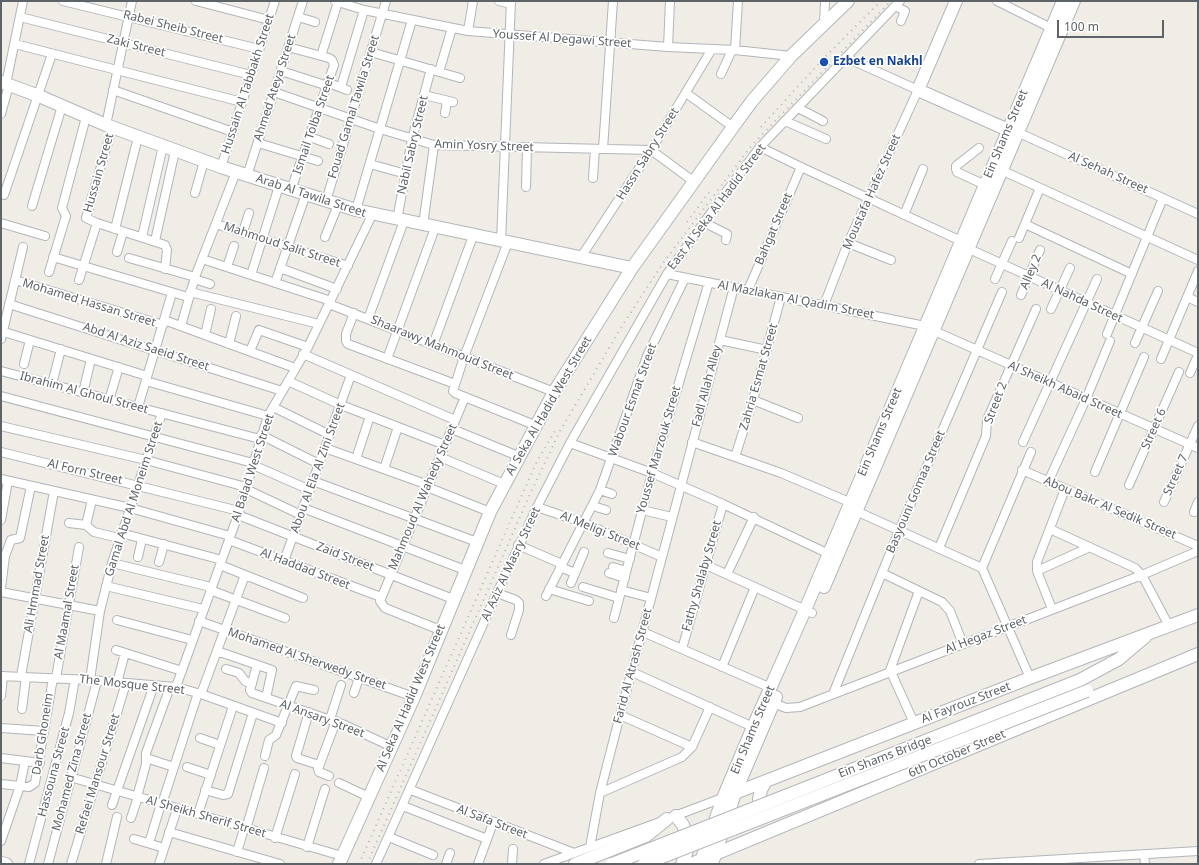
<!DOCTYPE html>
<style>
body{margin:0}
#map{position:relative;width:1199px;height:865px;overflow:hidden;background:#f0ede7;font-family:"Noto Sans",sans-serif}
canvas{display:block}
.frame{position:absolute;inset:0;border:2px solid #5e6367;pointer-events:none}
.scale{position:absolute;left:1057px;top:20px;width:107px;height:18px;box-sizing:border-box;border:2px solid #5e6367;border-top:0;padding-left:5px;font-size:12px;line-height:14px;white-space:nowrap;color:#5e6367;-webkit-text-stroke:3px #fff;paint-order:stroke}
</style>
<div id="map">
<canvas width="1199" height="865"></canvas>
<div class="frame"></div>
<div class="scale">100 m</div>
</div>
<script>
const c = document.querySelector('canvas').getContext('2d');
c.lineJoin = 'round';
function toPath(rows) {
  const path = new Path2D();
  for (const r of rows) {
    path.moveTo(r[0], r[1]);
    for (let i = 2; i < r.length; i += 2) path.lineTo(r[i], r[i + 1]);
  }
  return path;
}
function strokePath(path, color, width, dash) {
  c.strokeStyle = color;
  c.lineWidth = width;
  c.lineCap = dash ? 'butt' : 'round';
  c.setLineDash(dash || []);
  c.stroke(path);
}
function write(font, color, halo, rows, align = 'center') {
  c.font = font + ' "Noto Sans",sans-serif';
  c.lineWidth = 3.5;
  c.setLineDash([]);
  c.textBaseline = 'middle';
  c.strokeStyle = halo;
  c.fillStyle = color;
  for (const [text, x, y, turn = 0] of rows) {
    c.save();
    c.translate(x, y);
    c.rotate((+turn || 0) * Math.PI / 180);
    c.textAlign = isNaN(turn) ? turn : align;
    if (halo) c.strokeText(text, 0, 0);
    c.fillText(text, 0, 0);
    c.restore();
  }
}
const street = toPath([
 [63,1,259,49],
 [196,1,269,20],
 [335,1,364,10,468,31,668,47,735,50,791,56],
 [499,1,511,4],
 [997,1,1051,28],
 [895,6,905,11,901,21],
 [20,17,251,75],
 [298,17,315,22],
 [824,25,825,1],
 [468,31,473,1],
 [15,44,242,102],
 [288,47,329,58,332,60,334,65,291,190],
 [668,47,670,1],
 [735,50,738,1],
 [371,52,460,78],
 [321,56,338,2],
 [281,71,328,86],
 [439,72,452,28],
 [721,74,732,50],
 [329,83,347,90],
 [6,84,23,1],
 [341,87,364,10],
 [113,90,233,132],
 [274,92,380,129,434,145,651,150,693,181],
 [686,93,733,127],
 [424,95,453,102],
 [798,108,823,121],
 [445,113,447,101],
 [1,114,9,85],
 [785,121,826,139],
 [106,125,132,1],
 [112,128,86,218,97,223,165,245,167,250,165,269],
 [1017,132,1198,214],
 [310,137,329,144],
 [258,143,318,161],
 [760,147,801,167,961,241],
 [979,148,956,166,956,169,957,172,985,185],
 [603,149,613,1],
 [370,164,406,174],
 [221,167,275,1],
 [1001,170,1198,260],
 [247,176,303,1],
 [593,178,595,149],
 [526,187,527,148],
 [195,193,204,161],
 [4,195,52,54],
 [326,201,386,1],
 [32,206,62,106],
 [356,210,412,20],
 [904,215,923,169],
 [397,220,412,139,431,69],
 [703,222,727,234,726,240],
 [1,223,45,236],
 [216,224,348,266],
 [1025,224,1132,274],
 [423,225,434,145],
 [115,229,138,137],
 [243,232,249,213],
 [142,237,163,146],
 [325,237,338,205],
 [1019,238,1040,188],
 [155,241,175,151],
 [501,241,511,1],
 [508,242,464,357,453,391,455,393,537,426],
 [848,243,891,260],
 [967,248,1198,353],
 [117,252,123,232],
 [53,257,188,297],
 [581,257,651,150,712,49],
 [129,258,195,277],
 [202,259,331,301],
 [227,267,234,246],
 [280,268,337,289],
 [49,272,66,216,62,208,86,117],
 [667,274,925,326],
 [251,275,279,186],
 [194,279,210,284],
 [995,279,1012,241],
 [15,280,163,325],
 [79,280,97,223],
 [275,283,306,194],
 [748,290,801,167],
 [190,292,319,324],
 [1021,295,1040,250],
 [1187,297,1198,302],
 [9,304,282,391],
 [329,304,554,392],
 [824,305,848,243,918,90,847,58],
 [1051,309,1070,268],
 [354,313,346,334,346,341,348,344,455,384],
 [368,319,404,221],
 [164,320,295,368],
 [181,326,195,277,236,172],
 [932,330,1198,448],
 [1,331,147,376],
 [1107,334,1163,198],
 [205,335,211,309],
 [1,339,23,247],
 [720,340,767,350],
 [1135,343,1158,291],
 [229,344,236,316],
 [433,345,473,236],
 [250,351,259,330,308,347],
 [303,354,455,420],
 [387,359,435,228],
 [1161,359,1198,271],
 [24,364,30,340],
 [1,371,260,439],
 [1190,373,1198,355],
 [146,381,268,416],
 [288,381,341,405,445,445],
 [52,384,61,349],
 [83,393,91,359],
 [1,396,253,463],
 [109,400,119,367],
 [753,400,798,418],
 [138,407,172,293],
 [273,407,330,435],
 [1,426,146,460,246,487],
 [452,429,518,456],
 [261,435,319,464],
 [692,442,781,473,854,504],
 [1023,442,1097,279],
 [570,443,652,473,723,504,829,554],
 [325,448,428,485],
 [1,452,239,511],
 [440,457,504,484],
 [735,457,753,400,781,297],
 [356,459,370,416],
 [253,465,310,490],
 [384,469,398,427],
 [1022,470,1198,546],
 [1095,472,1144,357],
 [1,479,130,508,230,536],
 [313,481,477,542],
 [1048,482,1086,399,1110,341],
 [1129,485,1179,372],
 [427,487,490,512],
 [246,489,301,515],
 [600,490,612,494],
 [1164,502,1198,426],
 [593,506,606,510],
 [537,507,584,523,662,557],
 [303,508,465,570],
 [642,510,672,517],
 [856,511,982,568],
 [1194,512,1198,502],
 [238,515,453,599],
 [1,520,8,481],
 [69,523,86,525,94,532,119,538],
 [86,525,92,500],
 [1050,529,1135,568,1142,575,1169,626],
 [121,533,222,560],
 [229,540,381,597],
 [518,545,562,564],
 [939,548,986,436,987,420,1036,309],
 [608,553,630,559],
 [138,557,142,539],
 [284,561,351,375],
 [159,562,164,544],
 [112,563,211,587],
 [220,565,303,598],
 [706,565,812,613],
 [560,567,575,573],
 [613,567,626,571],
 [1037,571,1090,547],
 [609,573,625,578],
 [882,573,942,602,950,611,963,644],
 [727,574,754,517],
 [571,583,584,552],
 [106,586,203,609],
 [583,587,619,598],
 [1,588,5,556,11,540,20,538,31,486],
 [549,589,589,601],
 [210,590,285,618],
 [621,590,651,598],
 [1,592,100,611],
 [497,593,516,600,519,603,519,610,511,635],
 [546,596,600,490,647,356,685,278],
 [1052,609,1037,571,1037,562,1065,489],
 [614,618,652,473,709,282],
 [117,620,192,640],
 [199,621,414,697],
 [440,630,385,608,380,601,465,397],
 [643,632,771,688],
 [682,649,723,504],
 [116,650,182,671],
 [217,651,272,670,266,698],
 [257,665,250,690,252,693,345,725,392,747],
 [722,667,755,587],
 [226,669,239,673,245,681,252,684],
 [632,672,753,727],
 [891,672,914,723],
 [889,673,919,591],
 [1,676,90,680,176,687,201,694,282,723],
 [21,676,54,491],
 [56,678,79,547],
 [1030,678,982,568,1031,452],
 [90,680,100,611,112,563,162,413],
 [117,683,125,653],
 [176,687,238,515,268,416,308,347,372,215],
 [354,693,359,678],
 [201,694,245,575],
 [833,694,899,531,1002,292],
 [1,696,3,676],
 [773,703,786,708,800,707,1142,575,1198,551],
 [22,709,26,677],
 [309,712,296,756,297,758,319,765],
 [620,715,692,747],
 [330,719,341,685],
 [1,728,44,731],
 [200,738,220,745],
 [265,756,269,740,276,735,296,686,314,690],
 [1,758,40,763],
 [146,758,174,767],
 [187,767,211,775],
 [329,776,319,772,318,769,336,721],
 [70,777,342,856],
 [339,783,369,797],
 [1,784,29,787,35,783,53,678],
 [205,790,223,795,228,794,253,713],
 [411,790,574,853],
 [600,793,682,757,692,747,710,707],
 [137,797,146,764,146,753,170,687],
 [162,804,198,693],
 [112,805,154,685],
 [403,806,487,839],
 [198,814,233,706],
 [672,817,725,797],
 [131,818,138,797],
 [246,829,264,768],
 [169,832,280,864],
 [389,837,433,855],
 [275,838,295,774],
 [134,839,164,848],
 [1,841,20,786,25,761],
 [149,843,161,804],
 [307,847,325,789],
 [590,847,600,793,620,715,734,287],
 [237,852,244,829],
 [1144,854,1145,864],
 [29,864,69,713,75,679],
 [48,864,97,681],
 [71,864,126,683],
 [106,864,117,817],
 [159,864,177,809],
 [376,864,497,593,537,507,570,443,667,274,726,192,760,147,900,1],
 [446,864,450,853],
 [478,864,493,823],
 [512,864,513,849],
 [544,864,660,822],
 [979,864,1198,851]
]);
const secondary = toPath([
 [956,1,918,90,1008,130],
 [1,82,39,96,106,125,221,167,356,210,632,268],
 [824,587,1074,1],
 [1080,680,1119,659,1145,637],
 [735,793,1030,678,1198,615],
 [763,814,759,799,761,790,765,782],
 [676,816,683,825,687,836,688,848,682,864],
 [1,863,6,864],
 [339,864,414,697,490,512,554,392,632,268,733,127,752,101,791,56,848,1],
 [575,864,646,836,667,819],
 [691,864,1198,654],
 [700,864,723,798,753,727,805,610,1063,1],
 [712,864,735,793,776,697]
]);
strokePath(street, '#b2b5b9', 10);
strokePath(secondary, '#b3b7bb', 14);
strokePath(street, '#fff', 8);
strokePath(secondary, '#fff', 12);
strokePath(toPath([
 [761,127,822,60,881,1],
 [687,222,710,191],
 [359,864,537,461,555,431],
 [367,864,531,492,560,431,622,326,663,263,752,145,891,1]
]), '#b5b6b7', 2, [1, 5]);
const secondaryBridge = toPath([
 [612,864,1080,680],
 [644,864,1087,691]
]);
strokePath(secondaryBridge, '#b3b7bb', 14, []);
strokePath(secondaryBridge, '#fff', 12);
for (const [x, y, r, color] of [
 [824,62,5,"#1a4fb4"]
]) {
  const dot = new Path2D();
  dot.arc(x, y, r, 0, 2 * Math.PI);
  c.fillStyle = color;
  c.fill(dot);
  strokePath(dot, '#fff', 1.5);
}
write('12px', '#5e6367', '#fff', [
 ["Rabei Sheib Street",173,27,14],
 ["Youssef Al Degawi Street",562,39,4],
 ["Zaki Street",136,46,14],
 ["Hussain Al Tabbakh Street",248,84,-72],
 ["Ahmed Ateya Street",275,88,-72],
 ["Fouad Gamal Tawila Street",354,107,-73],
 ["Ismail Tolba Street",314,125,-71],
 ["Ein Shams Street",1006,134,-67],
 ["Nabil Sabry Street",413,145,-77],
 ["Amin Yosry Street",484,146,2],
 ["Hassn Sabry Street",648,154,-58],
 ["Hussain Street",99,173,-74],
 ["Al Sehah Street",1108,173,24],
 ["Moustafa Hafez Street",872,192,-66],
 ["Arab Al Tawila Street",311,196,18],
 ["East Al Seka Al Hadid Street",717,207,-53],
 ["Bahgat Street",774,229,-67],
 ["Mahmoud Salit Street",282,245,18],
 ["Alley 2",1031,272,-67],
 ["Al Mazlakan Al Qadim Street",796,300,11],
 ["Al Nahda Street",1082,301,25],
 ["Mohamed Hassan Street",89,303,17],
 ["Abd Al Aziz Saeid Street",146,347,18],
 ["Shaarawy Mahmoud Street",442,348,22],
 ["Zahria Esmat Street",759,377,-74],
 ["Fadl Allah Alley",707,386,-75],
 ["Al Sheikh Abaid Street",1065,390,24],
 ["Ibrahim Al Ghoul Street",84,393,15],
 ["Wabour Esmat Street",633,400,-70],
 ["Street 2",996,403,-69],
 ["Al Seka Al Hadid West Street",549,406,-60],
 ["Street 6",1154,429,-66],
 ["Ein Shams Street",880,432,-67],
 ["Youssef Marzouk Street",659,450,-74],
 ["Al Balad West Street",253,468,-72],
 ["Abou Al Ela Al Zini Street",318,468,-70],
 ["Al Forn Street",85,472,13],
 ["Street 7",1176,475,-66],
 ["Basyouni Gomaa Street",916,492,-67],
 ["Mahmoud Al Wahedy Street",423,497,-67],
 ["Gamal Abd Al Moneim Street",134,499,-72],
 ["Abou Bakr Al Sedik Street",1110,508,23],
 ["Al Meligi Street",600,531,22],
 ["Zaid Street",345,557,21],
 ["Al Aziz Al Masry Street",511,564,-65],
 ["Al Haddad Street",305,569,21],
 ["Fathy Shalaby Street",702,576,-74],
 ["Ali Hmmad Street",37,584,-80],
 ["Al Maamal Street",67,612,-80],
 ["Al Hegaz Street",986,635,-21],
 ["Mohamed Al Sherwedy Street",307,659,19],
 ["Farid Al Atrash Street",633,666,-75],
 ["The Mosque Street",132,685,6],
 ["Al Seka Al Hadid West Street",411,698,-67],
 ["Al Fayrouz Street",966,703,-21],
 ["Al Ansary Street",322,719,20],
 ["Ein Shams Street",753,730,-67],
 ["Darb Ghoneim",43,734,-81],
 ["6th October Street",957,754,-23],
 ["Ein Shams Bridge",885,757,-21],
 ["Hassouna Street",54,772,-75],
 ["Mohamed Zina Street",72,772,-75],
 ["Refaei Mansour Street",98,774,-73],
 ["Al Sheikh Sherif Street",206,817,16],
 ["Al Safa Street",492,822,21]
]);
write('bold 12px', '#164399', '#fff', [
 ["Ezbet en Nakhl",833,62]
], 'left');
</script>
